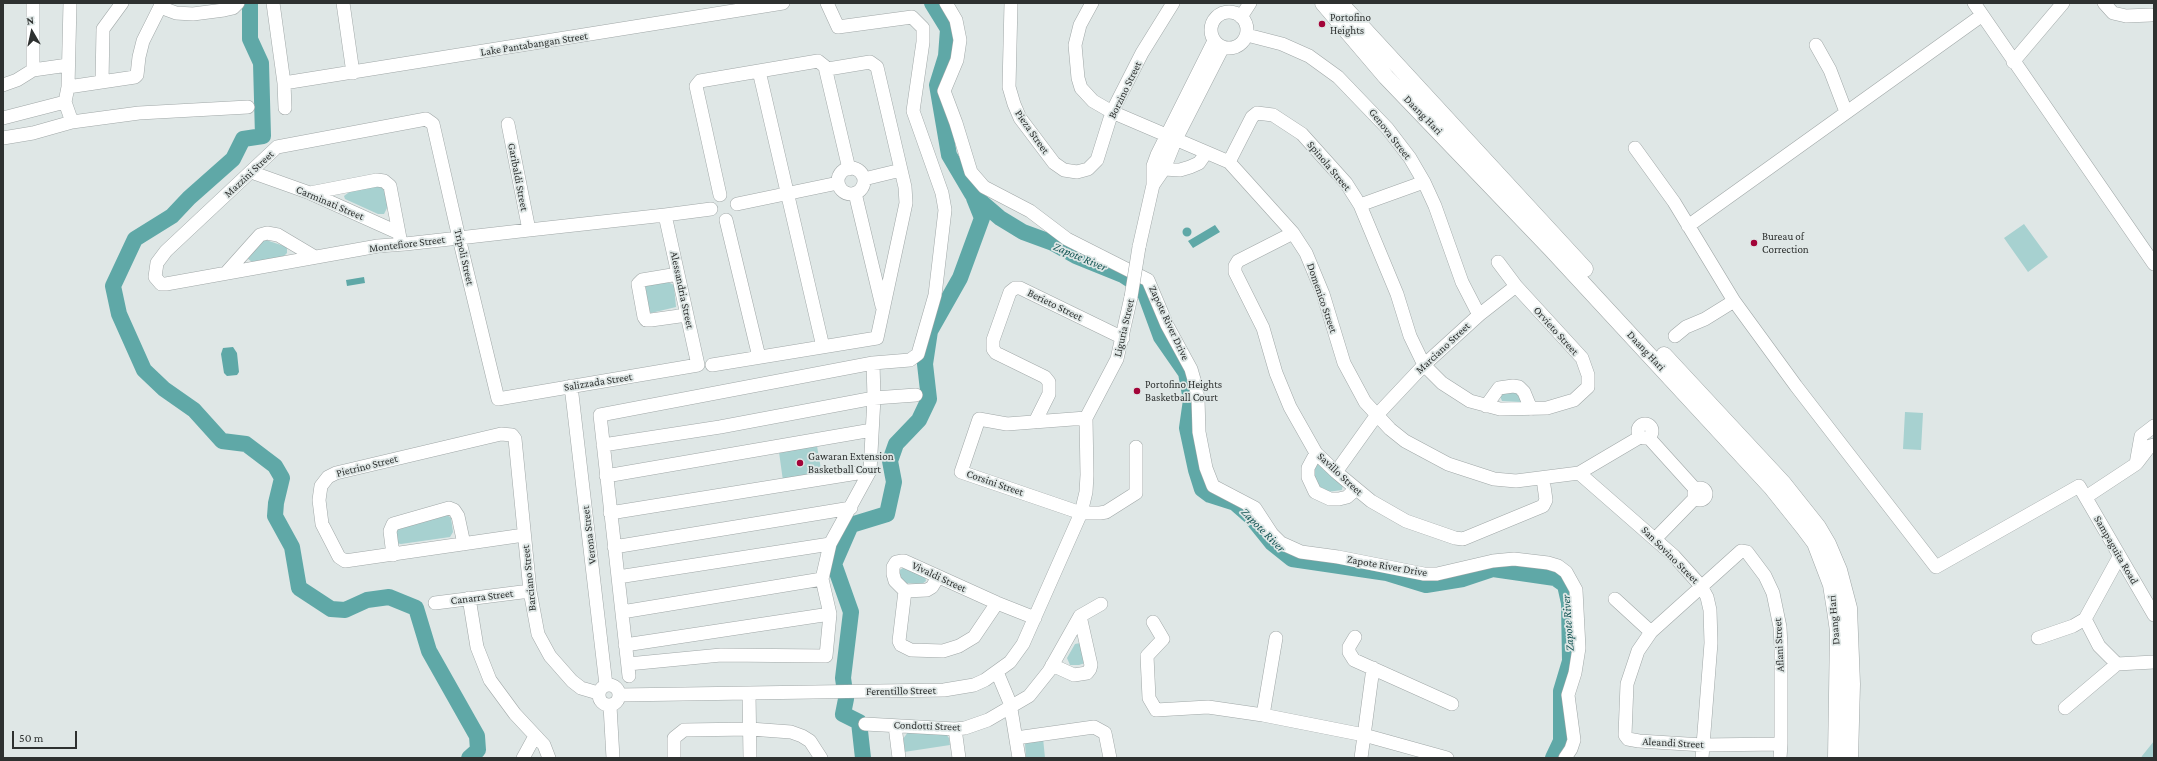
<!DOCTYPE html>
<style>
body{margin:0}
#map{position:relative;width:2157px;height:761px;overflow:hidden;background:#dfe7e6;font-family:"Crimson Pro",serif}
canvas{display:block}
.frame{position:absolute;inset:0;border:4px solid #2e3130;pointer-events:none}
.north{position:absolute;left:12px;top:12px;width:40px;height:40px;-webkit-text-stroke:3px #dfe7e6;paint-order:stroke;rotate:351deg;font-size:11px;font-weight:700;line-height:16px;text-align:center;color:#2e3130}
.north::after{content:'';display:block;margin:auto;width:14px;height:18px;background:#2e3130;clip-path:polygon(50% 0,100% 100%,50% 72%,0 100%)}
.scale{position:absolute;left:12px;top:731px;width:65px;height:18px;box-sizing:border-box;border:2px solid #2e3130;border-top:0;padding-left:5px;font-size:12px;line-height:14px;white-space:nowrap;color:#2e3130;-webkit-text-stroke:3px #dfe7e6;paint-order:stroke}
</style>
<div id="map">
<canvas width="2157" height="761"></canvas>
<div class="frame"></div>
<div class="north">N</div>
<div class="scale">50 m</div>
</div>
<script>
const c = document.querySelector('canvas').getContext('2d');
c.lineJoin = 'round';
function paint(path, color) {
  c.fillStyle = color;
  c.fill(path, 'evenodd');
}
function toPath(rows) {
  const path = new Path2D();
  for (const r of rows) {
    if (r.length === 3) {
      path.moveTo(r[0] + r[2], r[1]);
      path.arc(r[0], r[1], r[2], 0, 2 * Math.PI);
      continue;
    }
    path.moveTo(r[0], r[1]);
    for (let i = 2; i < r.length; i += 2) path.lineTo(r[i], r[i + 1]);
  }
  return path;
}
function strokePath(path, color, width, dash) {
  c.strokeStyle = color;
  c.lineWidth = width;
  c.lineCap = dash ? 'butt' : 'round';
  c.setLineDash(dash || []);
  c.stroke(path);
}
function write(font, color, halo, rows, align = 'center') {
  c.font = font + ' "Crimson Pro",serif';
  c.lineWidth = 3.5;
  c.setLineDash([]);
  c.textBaseline = 'middle';
  c.strokeStyle = halo;
  c.fillStyle = color;
  for (const [text, x, y, turn = 0] of rows) {
    c.save();
    c.translate(x, y);
    c.rotate((+turn || 0) * Math.PI / 180);
    c.textAlign = isNaN(turn) ? turn : align;
    if (halo) c.strokeText(text, 0, 0);
    c.fillText(text, 0, 0);
    c.restore();
  }
}
paint(toPath([
 [377,185,383,188,386,191,388,206,384,214,378,214,345,199,344,196,352,190],
 [2024,224,2048,257,2028,272,2004,238],
 [266,240,287,247,287,253,283,257,252,262,247,258,261,242],
 [668,282,674,285,676,307,651,313,648,311,645,288,646,286],
 [1514,391,1522,399,1521,402,1502,401,1500,396,1503,392],
 [1905,412,1923,413,1921,450,1903,449],
 [817,446,822,475,783,481,779,452],
 [1320,463,1343,484,1342,490,1327,492,1322,490,1314,482,1313,471,1317,464],
 [447,515,451,518,453,532,450,537,401,544,396,543,394,529],
 [903,568,925,577,926,581,922,584,903,583,898,571],
 [1080,643,1085,663,1079,665,1070,665,1067,658,1075,644],
 [908,732,946,734,949,738,950,745,904,752,903,739],
 [1043,738,1045,758,1026,758,1025,744,1029,740],
 [2154,741,2154,758,2141,758,2142,756]
]), '#a7d1d0');
paint(toPath([
 [1215,225,1220,232,1193,248,1188,241],
 [1187,232,4.5],
 [364,277,365,283,347,286,346,280],
 [233,347,237,353,239,372,237,375,227,376,224,373,221,354,223,348]
]), '#5fa8a7');
strokePath(toPath([
 [250,3,250,39,261,63,263,136,243,139,233,159,189,198,172,216,135,239,113,286,119,314,144,370,164,389,194,410,222,441,246,444,275,466,282,478,276,503,275,516,292,547,299,588,331,609,345,610,367,600,389,597,416,608,429,651,477,736,478,750,469,758],
 [932,3,948,29,946,56,937,85,949,155,972,194,1000,218,1023,232,1053,243,1076,256,1123,275,1143,288,1161,337,1186,373,1191,400,1187,428,1196,470,1202,489,1210,495,1235,503,1251,517,1272,543,1292,559,1387,573,1426,585,1463,579,1493,569,1555,578,1565,585,1569,603,1570,661,1561,691,1561,741,1553,758],
 [863,758,859,722,843,714,846,699,843,678,851,612,834,564,851,525,887,514,894,482,890,461,896,444,919,420,929,399,925,364,930,331,960,278,982,218,974,198]
]), '#5fa8a7', 16);
const minor = toPath([
 [70,3,68,87,65,102,72,122],
 [273,3,284,83,285,108],
 [343,3,353,73],
 [946,3,956,20,960,40,957,60,944,91,956,123,971,172,984,187,1030,211,1067,239,1148,280,1167,325,1191,369,1195,383,1198,399,1199,432,1206,468,1213,486,1255,508,1272,534,1281,543,1301,552,1338,557,1424,574,1437,574,1493,561,1514,559,1548,563,1558,566,1566,572,1576,590,1579,648,1575,673,1568,695,1574,740,1571,749,1565,758],
 [1011,3,1009,87,1014,104,1020,118,1054,163,1064,170,1077,172,1088,169,1097,160,1112,112,1142,53,1173,3],
 [1092,3,1080,25,1075,45,1078,78,1081,88,1093,101,1112,112,1229,162,1293,233,1306,253,1323,294,1344,363,1365,402,1390,429,1405,441,1448,464,1494,479,1516,481,1579,473,1640,437],
 [1974,3,2154,264],
 [2104,3,2113,13,2126,16,2151,15],
 [160,7,176,13,193,14,224,10,233,8,238,3],
 [1229,30,18],
 [1241,17,1250,3],
 [1247,35,1282,44,1309,56,1338,77,1387,128,1410,158,1424,182,1435,206,1462,282,1479,315],
 [1816,45,1830,70,1846,112],
 [2013,62,2063,3],
 [825,67,849,169],
 [33,70,68,65],
 [759,71,823,347],
 [102,82,103,29,122,3],
 [284,83,783,3],
 [3,85,17,80,33,70,33,3],
 [68,87,135,77,137,75,139,57,143,41,162,3],
 [3,118,65,102],
 [508,124,529,230],
 [3,138,33,133,72,122,139,113,248,107],
 [1635,148,1674,202,1734,301,1796,386,1936,567,2079,486,2154,615],
 [1229,162,1252,117,1257,113,1273,115,1302,134,1346,183,1360,205,1397,294,1410,336,1424,365,1442,383,1470,401,1500,409,1547,408,1574,400,1588,387,1588,375,1582,358,1516,286,1498,262],
 [851,181,13],
 [1164,169,1180,170,1190,167,1199,163,1206,153],
 [251,172,310,193,399,233,401,244],
 [864,179,901,170],
 [1153,185,1164,169,1176,139,1223,47],
 [310,193,377,180,384,181,390,186,399,233],
 [855,193,882,306],
 [737,204,838,183],
 [1360,205,1424,182],
 [665,215,698,365,498,399,459,238,433,124,426,119,277,147,166,251,157,263,155,277,161,284,166,284,378,246,405,244,459,238,529,230,665,215,711,209],
 [726,220,759,357],
 [1688,226,1981,16],
 [1293,233,1238,261,1235,266,1235,272,1263,328,1276,373,1290,407,1316,453,1336,472,1371,501,1406,521,1455,538,1463,539,1543,506,1546,500,1543,479],
 [1139,247,1153,185,1153,166,1157,155,1214,41],
 [226,273,260,235,267,233,278,235,315,257],
 [678,274,642,280,638,284,644,317,646,320,651,320,687,315],
 [1675,336,1686,327,1705,319,1734,301],
 [712,365,877,338,906,203,905,187,877,67,870,62,828,69,818,61,700,81,696,86,720,195],
 [571,386,606,685],
 [1486,406,1499,388,1513,386,1519,387,1524,392,1531,409],
 [1086,418,1007,424,979,419,961,472,1081,513,1100,513,1106,512,1136,493,1136,447],
 [1035,422,1049,394,1049,382,1045,377,996,353,993,349,993,340,1010,292,1015,288,1020,288,1123,338],
 [1645,431,7],
 [1649,438,1696,490],
 [603,445,720,427,874,398,916,395],
 [1316,453,1308,468,1308,477,1315,492,1330,499,1339,499,1347,497,1355,490],
 [2137,463,2150,446,2154,445],
 [1336,472,1376,416,1424,365,1479,315,1516,286],
 [1579,473,1674,556,1701,586,1707,597,1710,610,1711,643,1702,758],
 [606,476,872,430],
 [1700,494,6],
 [2086,497,2136,464,2141,436,2154,426],
 [610,513,870,471],
 [524,535,345,561,339,557,322,524,319,500,321,486,328,477,336,473,501,434,512,435,515,439,530,591,538,634,550,656,572,681,581,688,598,693],
 [1655,539,1695,498],
 [614,547,851,508],
 [393,555,390,531,393,524,449,508,454,510,458,516,464,544],
 [618,577,830,544],
 [905,591,895,581,893,574,893,567,896,562,901,561,904,561,997,603,1035,618],
 [905,591,899,641,901,645,911,650,943,651,959,646,974,637,997,603],
 [905,591,927,590,932,587,938,577],
 [469,598,477,647,490,680,515,714,544,745,549,758],
 [1615,599,1651,632],
 [435,603,530,591],
 [622,612,822,579],
 [2085,619,2099,646,2117,664],
 [1153,622,1163,639,1147,656,1149,698,1156,710,1208,707,1263,715,1364,735,1447,758],
 [1355,637,1349,647,1349,652,1354,660,1452,704],
 [2038,638,2073,626,2085,619,2119,557],
 [625,645,830,614],
 [628,664,721,655,826,656,830,614,822,579,830,544,870,471,874,398,873,363],
 [1052,665,1074,675,1087,673,1090,669,1091,665,1080,616],
 [997,672,1010,703,1019,758],
 [629,676,600,415,873,363,910,360,918,354,935,295,945,210,942,193,913,111,923,42,923,28,912,17,838,27,827,3],
 [609,695,10],
 [749,693,750,758],
 [619,695,944,690,974,685,985,680,1010,662,1023,644,1081,513,1086,492,1087,475,1086,418,1117,359,1131,297],
 [610,706,613,758],
 [2065,708,2117,664,2154,662],
 [1263,715,1276,638],
 [865,724,955,729,965,728,988,720,1029,696,1049,671,1080,616,1101,604],
 [895,726,899,758],
 [955,729,959,758],
 [1016,738,1094,727,1105,733,1110,758],
 [523,758,535,736],
 [674,758,674,738,684,730,750,729,791,732,802,736,810,741,821,758],
 [1361,758,1373,668],
 [1780,758,1781,744,1781,647,1780,627,1773,593,1765,576,1747,552,1741,551,1651,632,1638,651,1627,684,1625,735,1628,739,1639,741,1703,745,1781,744]
]);
const major = toPath([
 [1323,3,1386,77,1551,249,1771,487,1803,527,1815,543,1831,585,1835,610,1838,631,1836,758],
 [1340,3,1585,269],
 [1664,355,1783,483,1818,527,1828,544,1839,570,1849,608,1852,684,1850,758]
]);
strokePath(minor, '#a0a7a7', 14);
strokePath(major, '#a0a7a7', 17);
strokePath(minor, '#fff', 13);
strokePath(major, '#fff', 16);
const minorBridge = toPath([
 [1131,297,1139,247]
]);
strokePath(minorBridge, '#a0a7a7', 14, []);
strokePath(minorBridge, '#fff', 13);
for (const [x, y, r, color] of [
 [1322,24,4,"#a20438"],
 [1754,243,4,"#a20438"],
 [1137,391,4,"#a20438"],
 [800,463,4,"#a20438"]
]) {
  const dot = new Path2D();
  dot.arc(x, y, r, 0, 2 * Math.PI);
  c.fillStyle = color;
  c.fill(dot);
  strokePath(dot, '#dfe7e6', 1.5);
}
write('11px', '#2e3130', '#dfe7e6', [
 ["Portofino",1330,18],
 ["Heights",1330,31],
 ["Bureau of",1762,237],
 ["Correction",1762,250],
 ["Portofino Heights",1145,385],
 ["Basketball Court",1145,398],
 ["Gawaran Extension",808,457],
 ["Basketball Court",808,470]
], 'left');
write('11px', '#2e3130', '#dfe7e6', [
 ["Lake Pantabangan Street",534,44,-9],
 ["Borzino Street",1125,90,-64],
 ["Daang Hari",1423,115,46],
 ["Pieza Street",1032,132,55],
 ["Genova Street",1390,134,52],
 ["Spinola Street",1329,166,50],
 ["Mazzini Street",249,174,-43],
 ["Garibaldi Street",518,177,79],
 ["Carminati Street",330,203,23],
 ["Montefiore Street",407,244,-7],
 ["Tripoli Street",464,257,77],
 ["Alessandria Street",682,290,78],
 ["Domenico Street",1322,298,71],
 ["Berieto Street",1055,305,26],
 ["Zapote River Drive",1169,323,65],
 ["Liguria Street",1124,328,-77],
 ["Orvieto Street",1556,331,48],
 ["Marciano Street",1443,348,-43],
 ["Daang Hari",1646,351,47],
 ["Salizzada Street",598,382,-9],
 ["Pietrino Street",367,466,-14],
 ["Savillo Street",1340,474,43],
 ["Corsini Street",995,483,19],
 ["Verona Street",589,535,-97],
 ["Sampaguita Road",2116,550,60],
 ["San Sovino Street",1670,555,45],
 ["Zapote River Drive",1387,566,10],
 ["Vivaldi Street",939,577,25],
 ["Barciano Street",529,578,-96],
 ["Canarra Street",482,597,-7],
 ["Daang Hari",1834,620,-95],
 ["Aflani Street",1779,645,-93],
 ["Ferentillo Street",901,691,-1],
 ["Condotti Street",927,726,2],
 ["Aleandi Street",1673,743,3]
]);
write('italic 12px', '#155554', '#dfe7e6', [
 ["Zapote River",1080,257,23],
 ["Zapote River",1263,530,45],
 ["Zapote River",1568,623,-94]
]);
</script>
